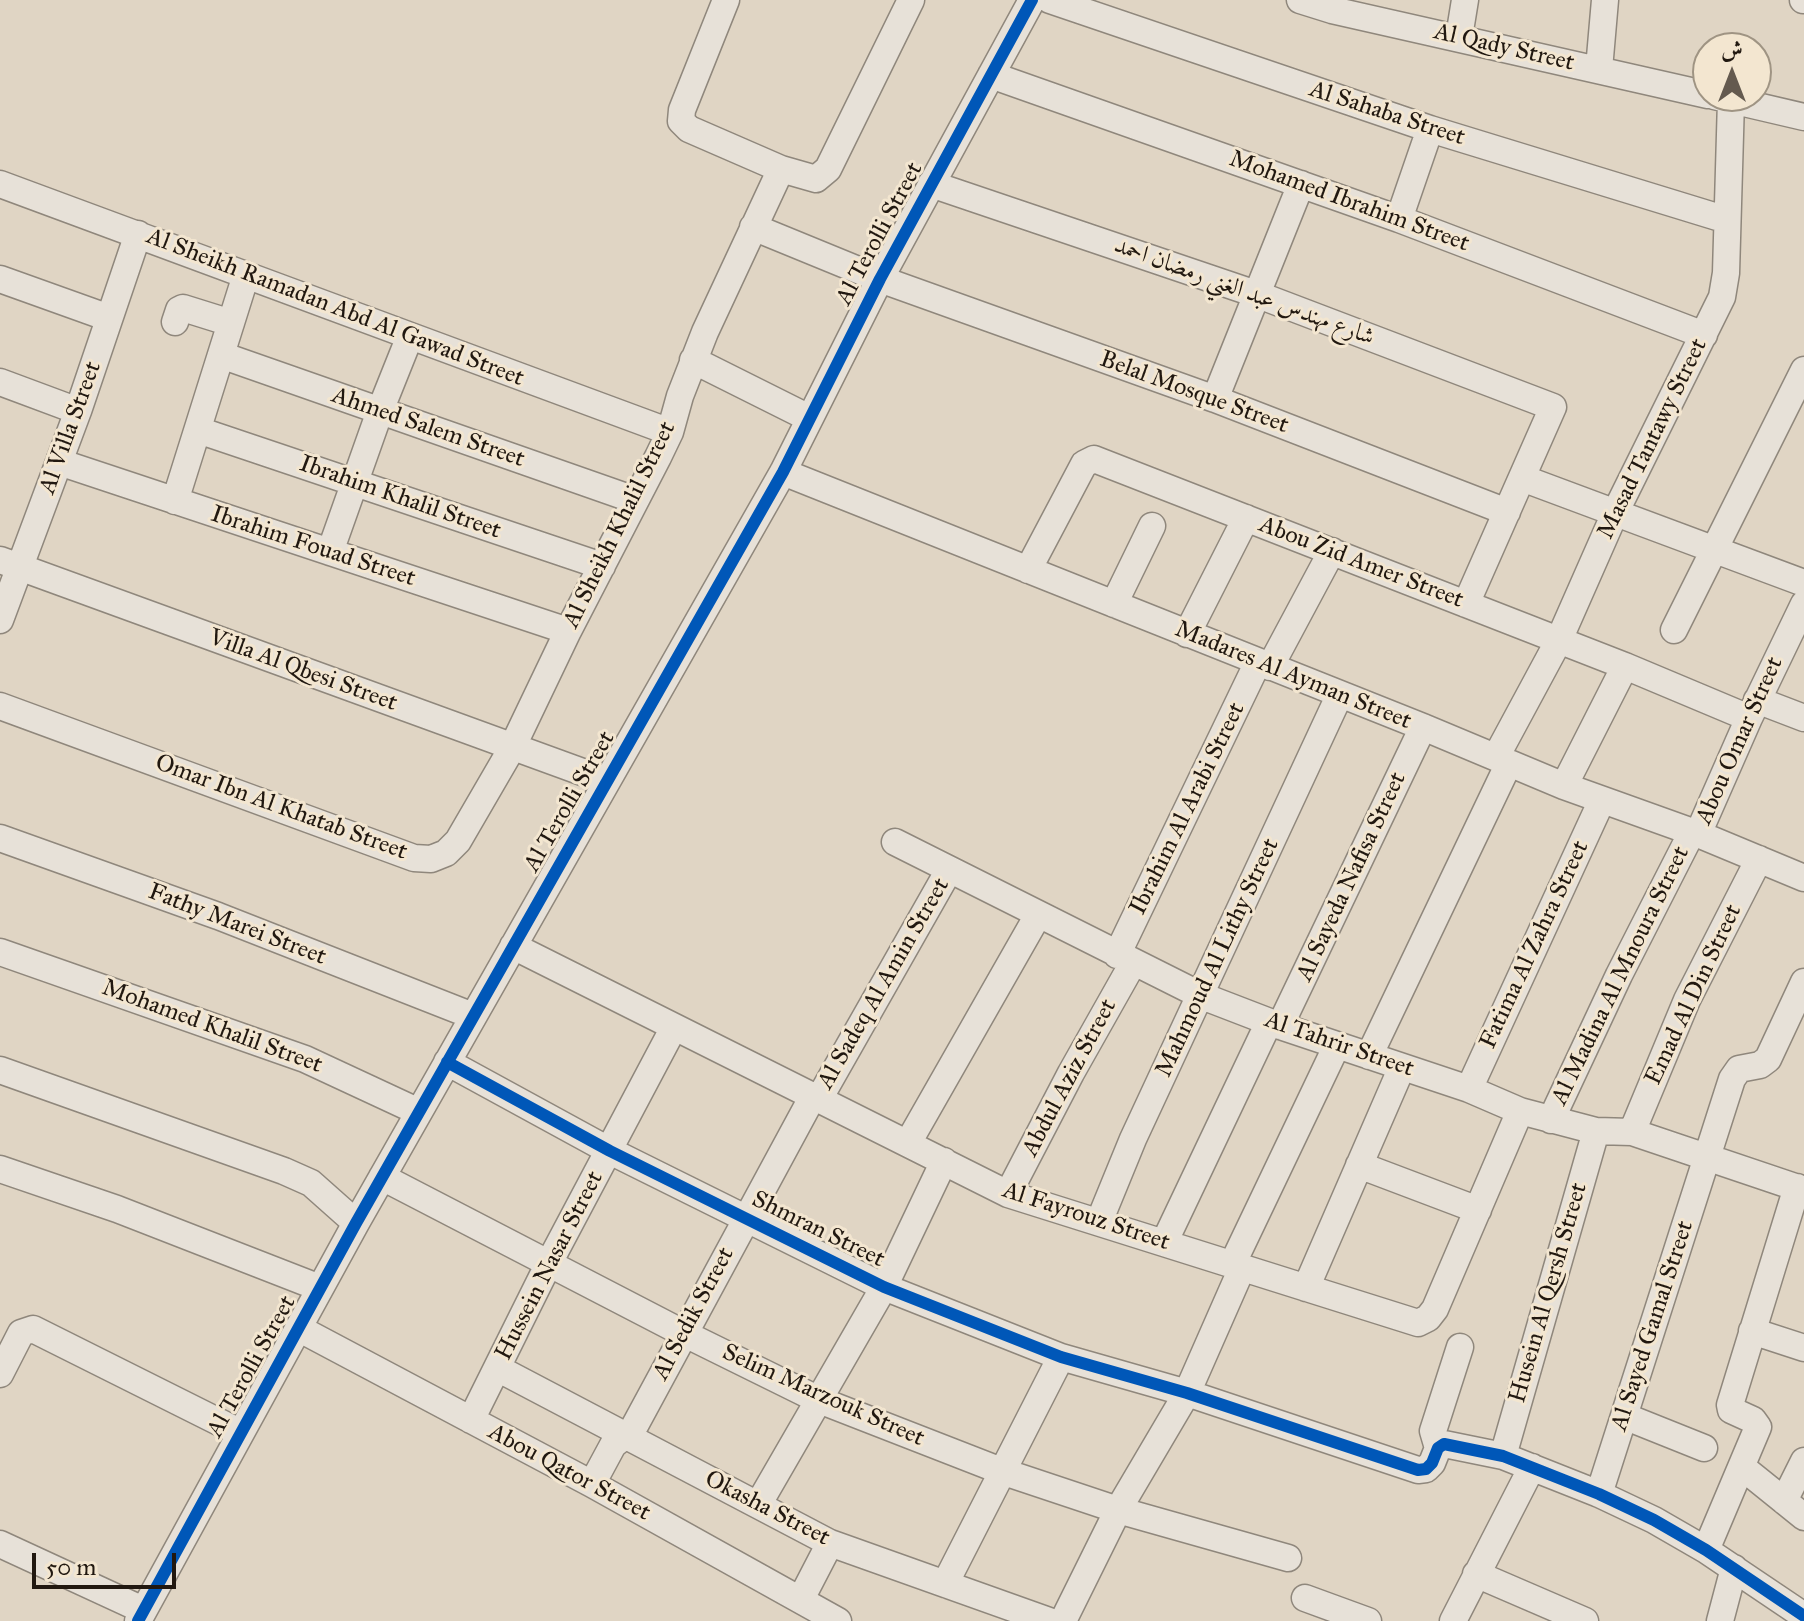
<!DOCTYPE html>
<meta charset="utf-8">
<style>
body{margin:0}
#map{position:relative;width:1804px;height:1621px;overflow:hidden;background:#e0d5c4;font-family:"IM FELL Great Primer",Amiri,serif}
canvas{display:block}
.north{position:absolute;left:1692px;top:32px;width:80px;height:80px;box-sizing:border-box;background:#f3e6d0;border:2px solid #9f9483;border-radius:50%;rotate:0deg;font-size:22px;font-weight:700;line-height:32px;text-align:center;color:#211810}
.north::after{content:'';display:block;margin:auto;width:28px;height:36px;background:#645a4f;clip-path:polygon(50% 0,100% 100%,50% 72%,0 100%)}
.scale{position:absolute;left:32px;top:1553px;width:144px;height:36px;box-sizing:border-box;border:4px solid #211810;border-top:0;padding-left:10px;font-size:24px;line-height:28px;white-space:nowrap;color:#211810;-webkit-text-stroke:6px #f3e6d0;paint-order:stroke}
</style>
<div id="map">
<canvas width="1804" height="1621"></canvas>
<div class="north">ش</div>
<div class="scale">50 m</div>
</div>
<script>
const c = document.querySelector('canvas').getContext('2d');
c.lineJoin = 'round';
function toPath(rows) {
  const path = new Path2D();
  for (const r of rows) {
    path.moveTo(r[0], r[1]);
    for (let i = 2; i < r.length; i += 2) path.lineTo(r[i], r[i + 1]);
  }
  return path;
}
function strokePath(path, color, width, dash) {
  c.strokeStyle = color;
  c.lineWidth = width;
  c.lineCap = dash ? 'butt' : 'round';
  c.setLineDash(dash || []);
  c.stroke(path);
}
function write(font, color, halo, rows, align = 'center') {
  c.font = font + ' "IM FELL Great Primer",Amiri,serif';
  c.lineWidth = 6;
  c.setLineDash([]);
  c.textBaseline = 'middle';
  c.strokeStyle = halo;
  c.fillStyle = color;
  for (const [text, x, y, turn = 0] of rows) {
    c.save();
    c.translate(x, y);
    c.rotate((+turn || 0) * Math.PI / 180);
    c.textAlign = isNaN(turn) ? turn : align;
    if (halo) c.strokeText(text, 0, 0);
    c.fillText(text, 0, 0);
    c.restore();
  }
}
const minor = toPath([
 [726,0,682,110,681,121,689,129,781,169,816,179,828,169,911,0],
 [1050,0,1430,129,1727,220],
 [1300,0,1332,10,1708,95],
 [1803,0,1804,0],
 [1459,37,1465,0],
 [1599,69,1605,0],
 [991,75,1399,219,1704,335],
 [1714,96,1804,117],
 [0,184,670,432],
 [931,184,1256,294,1553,407,1466,604],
 [1399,219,1430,129],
 [753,227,880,279,1215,399,1507,512],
 [0,279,109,318],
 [175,322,179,310,183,308,231,323],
 [221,355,635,500],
 [693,360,809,418],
 [0,382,78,411],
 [1215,399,1301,184],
 [198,430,602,566],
 [59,462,568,631],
 [783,472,1423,727,1564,786,1698,834,1804,878],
 [1522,478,1804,583],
 [175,501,246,275],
 [330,552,380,411,410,336],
 [0,560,607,781],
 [1028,570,1084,464,1094,459,1625,666,1749,718],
 [1114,604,1152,526],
 [0,620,78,411,138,234],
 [1674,630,1804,370],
 [1187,634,1246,518],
 [1270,667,1332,551],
 [1757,700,1804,718],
 [0,706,414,858,431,859,446,853,458,841,512,748,568,631,658,457,670,432,680,396,705,332,781,169],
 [1496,757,1559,640,1615,513,1722,297,1726,273,1731,100],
 [1564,786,1625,666],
 [1698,834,1749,718,1804,604],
 [0,838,218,916,473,1016],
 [895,842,1202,996,1280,1026,1469,1089,1520,1111,1596,1131,1632,1132,1804,1190],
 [513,946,1008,1194,1418,1323,1428,1318,1435,1309,1520,1111],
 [0,952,305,1059,419,1112],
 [1117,955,1258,662],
 [1280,1026,1423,727],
 [1369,1056,1509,763],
 [447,1062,610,1151,884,1287,1061,1357,1187,1393,1418,1470,1426,1469,1432,1463,1438,1448,1444,1444,1503,1456,1599,1494,1654,1520,1706,1550,1804,1616],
 [0,1070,284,1171,311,1183,356,1223],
 [1469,1089,1602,800],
 [819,1099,949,870],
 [1551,1120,1619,975,1692,832],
 [1632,1132,1687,1000,1759,859],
 [908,1143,1038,915],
 [1359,1165,1478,1210],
 [0,1169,117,1209,320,1288],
 [382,1177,683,1333,819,1400,1004,1472,1118,1510,1288,1558],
 [1008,1194,1071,1073,1133,963],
 [1099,1222,1133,1139,1340,694],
 [1164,1243,1269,1022],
 [1232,1265,1337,1045],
 [1306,1288,1402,1067],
 [298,1328,592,1484,838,1621],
 [1752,1331,1804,1348],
 [497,1368,830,1543,1049,1621],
 [0,1374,21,1333,33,1329,241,1433],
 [1624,1416,1704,1448],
 [471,1420,549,1263,674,1027],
 [1438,1448,1433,1431,1460,1347],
 [1503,1456,1596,1131],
 [1742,1467,1804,1517],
 [592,1484,613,1445,633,1429,813,1096],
 [1599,1494,1732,1079,1739,1069,1760,1065,1768,1059,1804,982],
 [1784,1501,1804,1461],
 [758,1505,884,1287,944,1161],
 [0,1544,143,1610],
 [1706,1550,1758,1427,1753,1420,1731,1410,1730,1405,1797,1187],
 [1476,1574,1585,1621],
 [945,1584,1061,1357],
 [1305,1598,1368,1621],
 [801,1599,830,1543],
 [138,1621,356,1223,783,472,880,279,1032,0],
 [1063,1621,1118,1510,1187,1393,1242,1268],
 [1453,1621,1532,1467],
 [1720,1621,1734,1568]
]);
strokePath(minor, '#8f877c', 29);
strokePath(minor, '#e7e1d8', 26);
strokePath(toPath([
 [447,1062,610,1151,884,1287,1061,1357,1187,1393,1418,1470,1426,1469,1432,1463,1438,1448,1444,1444,1503,1456,1599,1494,1654,1520,1706,1550,1804,1616],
 [138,1621,356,1223,783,472,880,279,1032,0]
]), '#0057b8', 12);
write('24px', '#211810', '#f3e6d0', [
 ["Al Qady Street",1504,48,13],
 ["Al Sahaba Street",1387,114,18],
 ["Mohamed Ibrahim Street",1349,202,20],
 ["Al Terolli Street",880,234,-62],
 ["شارع مهندس عبد الغني رمضان احمد",1244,292,20],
 ["Al Sheikh Ramadan Abd Al Gawad Street",335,308,21],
 ["Belal Mosque Street",1194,393,20],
 ["Al Villa Street",71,428,-70],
 ["Ahmed Salem Street",428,428,19],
 ["Masad Tantawy Street",1653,439,-64],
 ["Ibrahim Khalil Street",400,498,19],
 ["Al Sheikh Khalil Street",620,525,-64],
 ["Ibrahim Fouad Street",313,547,18],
 ["Abou Zid Amer Street",1361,563,21],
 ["Villa Al Qbesi Street",303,671,20],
 ["Madares Al Ayman Street",1293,676,22],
 ["Abou Omar Street",1740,741,-66],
 ["Al Terolli Street",570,802,-60],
 ["Omar Ibn Al Khatab Street",281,808,20],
 ["Ibrahim Al Arabi Street",1188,809,-64],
 ["Al Sayeda Nafisa Street",1352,877,-65],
 ["Fathy Marei Street",237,925,21],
 ["Fatima Al Zahra Street",1535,945,-65],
 ["Mahmoud Al Lithy Street",1218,958,-65],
 ["Al Madina Al Mnoura Street",1621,976,-64],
 ["Al Sadeq Al Amin Street",884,984,-60],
 ["Emad Al Din Street",1694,995,-65],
 ["Mohamed Khalil Street",212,1027,20],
 ["Al Tahrir Street",1339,1045,19],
 ["Abdul Aziz Street",1070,1078,-62],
 ["Al Fayrouz Street",1086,1217,18],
 ["Shmran Street",818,1230,26],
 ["Hussein Nasar Street",550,1266,-63],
 ["Husein Al Qersh Street",1549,1293,-74],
 ["Al Sedik Street",694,1314,-62],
 ["Al Sayed Gamal Street",1653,1326,-72],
 ["Al Terolli Street",252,1367,-61],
 ["Selim Marzouk Street",823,1396,24],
 ["Abou Qator Street",569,1473,28],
 ["Okasha Street",767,1509,27]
]);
</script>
